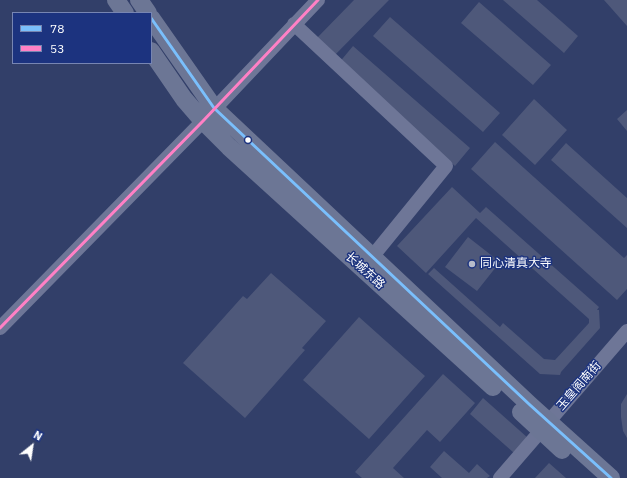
<!DOCTYPE html>
<meta charset="utf-8">
<style>
body{margin:0}
#map{position:relative;width:627px;height:478px;overflow:hidden;background:#323f69;font-family:"IBM Plex Sans",sans-serif}
canvas{display:block}
.legend{position:absolute;left:12px;top:12px;width:140px;height:52px;box-sizing:border-box;background:#1c337f;border:1px solid #7785b2;margin:0;padding:5px 7px;list-style:none;font-size:12px;color:#fff}
.legend li{display:flex;align-items:center;gap:8px;height:20px}
.legend b{width:20px;border:1px solid #7785b2}
.north{position:absolute;left:12px;top:426px;width:40px;height:40px;-webkit-text-stroke:3px #1c337f;paint-order:stroke;rotate:30deg;font-size:11px;font-weight:700;line-height:16px;text-align:center;color:#fff}
.north::after{content:'';display:block;margin:auto;width:14px;height:18px;background:#fff;clip-path:polygon(50% 0,100% 100%,50% 72%,0 100%)}
</style>
<div id="map">
<canvas width="627" height="478"></canvas>
<ul class="legend">
<li><b style="height:5px;background:#7abffc"></b>78</li>
<li><b style="height:5px;background:#ff80c5"></b>53</li>
</ul>
<div class="north">N</div>
</div>
<script>
const c = document.querySelector('canvas').getContext('2d');
c.lineJoin = 'round';
function paint(path, color) {
  c.fillStyle = color;
  c.fill(path, 'evenodd');
}
function toPath(rows) {
  const path = new Path2D();
  for (const r of rows) {
    path.moveTo(r[0], r[1]);
    for (let i = 2; i < r.length; i += 2) path.lineTo(r[i], r[i + 1]);
  }
  return path;
}
function strokePath(path, color, width, dash) {
  c.strokeStyle = color;
  c.lineWidth = width;
  c.lineCap = dash ? 'butt' : 'round';
  c.setLineDash(dash || []);
  c.stroke(path);
}
function write(font, color, halo, rows, align = 'center') {
  c.font = font + ' "IBM Plex Sans","Noto Sans SC",sans-serif';
  c.lineWidth = 3;
  c.setLineDash([]);
  c.textBaseline = 'middle';
  c.strokeStyle = halo;
  c.fillStyle = color;
  for (const [text, x, y, turn = 0] of rows) {
    c.save();
    c.translate(x, y);
    c.rotate((+turn || 0) * Math.PI / 180);
    c.textAlign = isNaN(turn) ? turn : align;
    if (halo) c.strokeText(text, 0, 0);
    c.fillText(text, 0, 0);
    c.restore();
  }
}
paint(toPath([
 [354,0,389,0,333,57,315,40],
 [503,0,537,0,578,36,564,53],
 [604,0,627,0,627,26],
 [479,2,551,65,533,85,461,23],
 [390,17,500,113,483,132,373,36],
 [353,46,470,148,455,166,338,64],
 [534,99,567,130,535,165,502,135],
 [627,110,627,131,617,119],
 [495,142,624,258,627,255,627,289,617,300,471,169],
 [566,143,627,198,627,228,551,160],
 [452,187,480,213,486,207,599,307,597,310,599,310,600,328,561,372,560,375,540,374,428,274,434,268,500,327,503,323,544,359,555,360,589,323,589,319,476,218,426,273,397,246],
 [468,237,500,262,477,291,445,267],
 [271,273,326,321,302,348,305,350,245,418,183,363,243,296,247,299],
 [359,317,425,376,369,439,303,380],
 [443,374,475,403,440,442,427,430,393,468,404,478,362,478,355,472],
 [627,394,627,438,623,431,621,417,621,404],
 [483,398,528,438,514,453,470,414],
 [444,451,469,473,477,464,490,476,487,478,442,478,430,467],
 [549,463,566,478,535,478]
]), '#4e587a');
strokePath(toPath([
 [294,24,446,166,372,257],
 [0,328,203,121,318,0],
 [500,478,627,331]
]), '#6e7697', 14);
strokePath(toPath([
 [116,0,125,13],
 [139,0,148,13],
 [151,18,214,108,530,405,611,478],
 [151,51,184,99,203,121,229,147,493,387],
 [521,412,562,450]
]), '#6c7695', 18);
strokePath(toPath([
 [151,18,214,108,530,405,611,478]
]), '#7abffc', 3);
strokePath(toPath([
 [0,328,203,121,318,0]
]), '#ff80c5', 3);
for (const [x, y, r, color] of [
 [248,140,3.5,"#fff"],
 [472,264,4,"#b7bcca"]
]) {
  const dot = new Path2D();
  dot.arc(x, y, r, 0, 2 * Math.PI);
  c.fillStyle = color;
  c.fill(dot);
  strokePath(dot, '#1c337f', 1.5);
}
write('12px', '#fff', '#1c337f', [
 ["同心清真大寺",480,264]
], 'left');
write('12px', '#fff', '#1c337f', [
 ["长城东路",365,271,42],
 ["玉皇阁南街",579,386,-49]
]);
</script>
